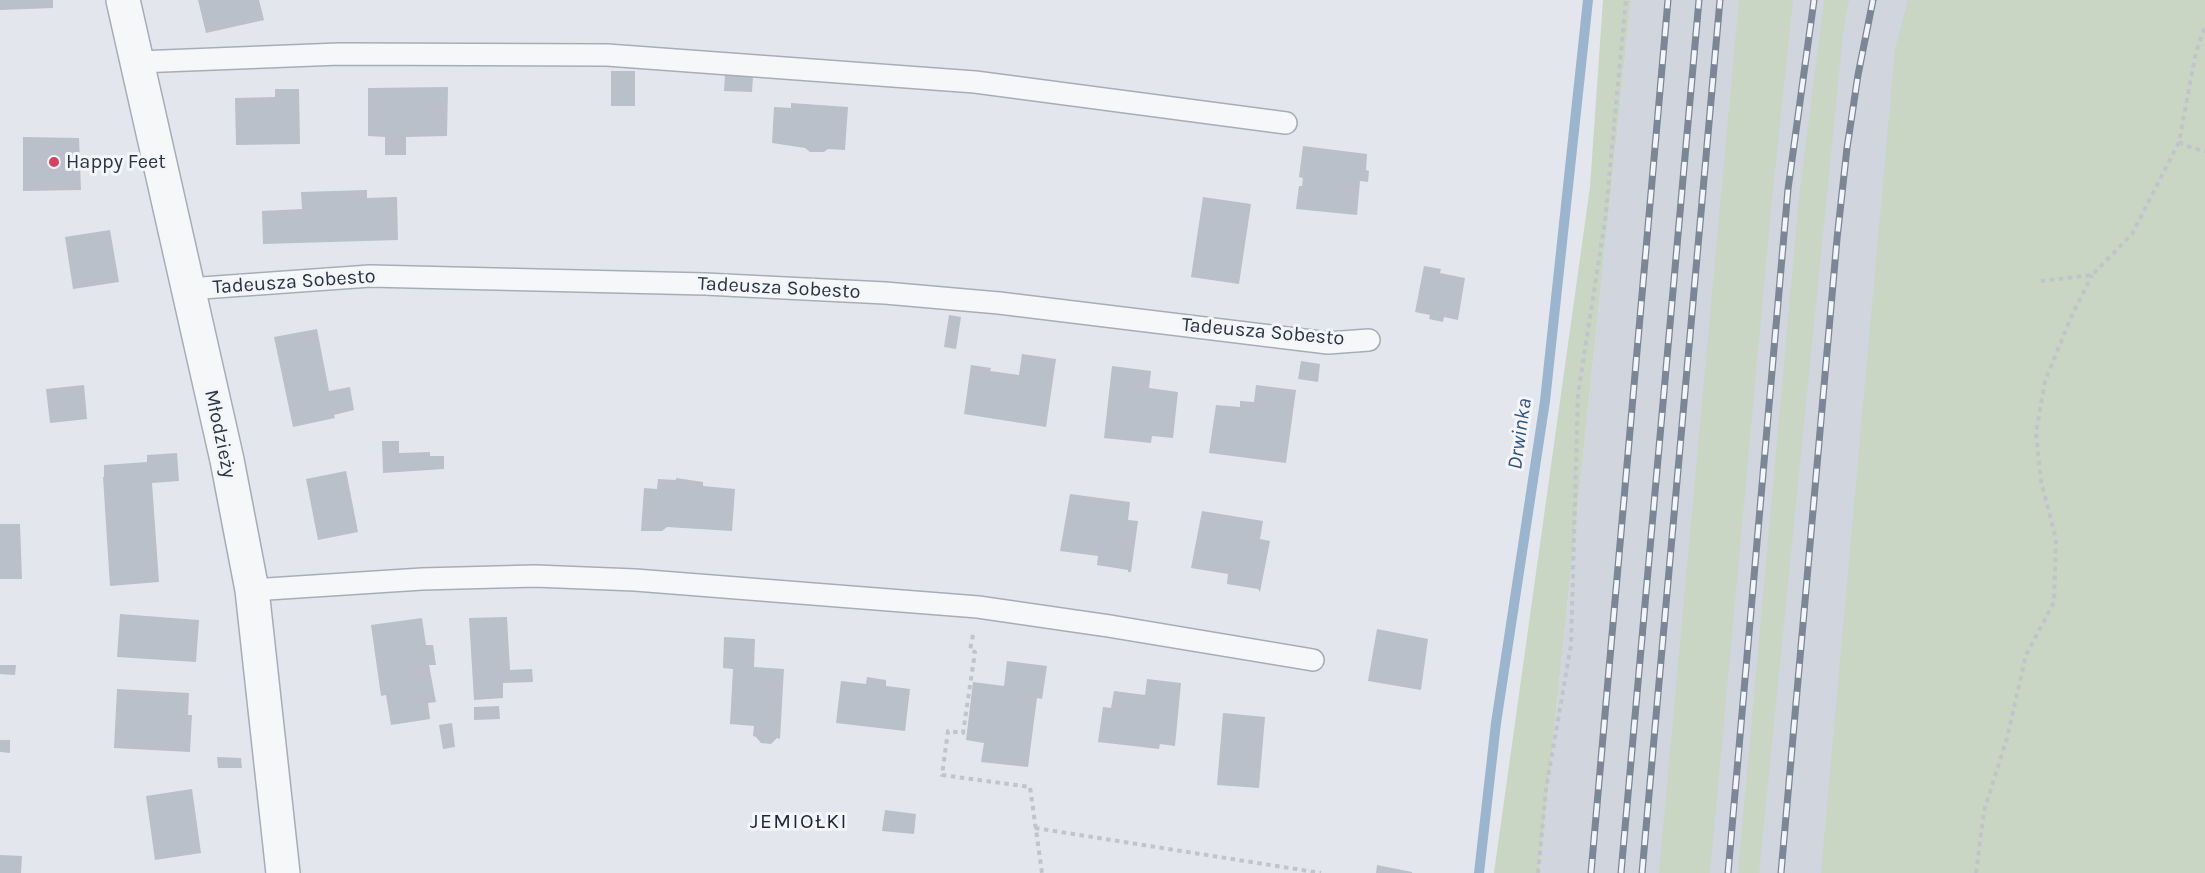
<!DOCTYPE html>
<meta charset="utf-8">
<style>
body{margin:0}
canvas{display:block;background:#e3e6ec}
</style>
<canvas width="2205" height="873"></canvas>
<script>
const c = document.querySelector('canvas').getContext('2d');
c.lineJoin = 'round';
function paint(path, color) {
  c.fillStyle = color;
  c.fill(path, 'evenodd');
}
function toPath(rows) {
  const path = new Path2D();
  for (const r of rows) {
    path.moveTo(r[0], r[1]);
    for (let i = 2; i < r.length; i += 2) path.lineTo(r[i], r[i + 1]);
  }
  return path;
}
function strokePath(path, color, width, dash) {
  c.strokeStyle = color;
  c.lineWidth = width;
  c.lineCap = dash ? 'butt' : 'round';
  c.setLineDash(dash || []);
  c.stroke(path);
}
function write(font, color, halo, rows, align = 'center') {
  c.font = font + ' Karla,sans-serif';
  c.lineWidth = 6;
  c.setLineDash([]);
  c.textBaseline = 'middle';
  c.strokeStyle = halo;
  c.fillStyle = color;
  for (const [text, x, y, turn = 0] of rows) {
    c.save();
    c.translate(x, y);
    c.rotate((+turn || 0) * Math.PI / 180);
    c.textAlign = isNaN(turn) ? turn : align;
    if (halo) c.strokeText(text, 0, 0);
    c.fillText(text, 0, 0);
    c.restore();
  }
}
paint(toPath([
 [1631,0,2205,0,2205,873,1539,873]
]), '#d0d5de');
paint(toPath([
 [1603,0,1631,0,1539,873,1494,873,1590,187],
 [1739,0,1793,0,1772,198,1710,873,1659,873],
 [1824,0,1849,0,1843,34,1759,873,1738,873,1799,199],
 [1908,0,2205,0,2205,873,1821,873,1895,50]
]), '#c8d6c3');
strokePath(toPath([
 [1479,873,1496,723,1545,401,1588,0]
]), '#9cb5ce', 10);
paint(toPath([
 [0,0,53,0,53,8,0,10],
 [198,0,259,0,264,20,206,33],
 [611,71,635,71,635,106,611,106],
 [725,75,753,76,752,92,724,91],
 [448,87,447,136,406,137,406,155,385,155,385,137,368,136,368,88],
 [275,89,299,89,300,144,236,145,235,98,275,97],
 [791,103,848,107,845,150,828,149,824,152,810,152,805,148,772,143,774,107,791,108],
 [23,137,79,138,81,190,23,191],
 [1303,146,1367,154,1366,170,1369,171,1368,182,1360,181,1357,215,1296,209,1299,186,1302,186,1303,178,1299,177],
 [367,190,367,198,397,197,398,240,263,244,262,211,302,209,301,192],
 [1203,197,1251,204,1239,284,1191,277],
 [110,230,119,282,73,289,65,237],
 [1424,266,1441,269,1440,273,1465,278,1458,320,1444,317,1443,322,1429,319,1430,315,1415,312],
 [949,315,961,317,956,349,944,347],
 [317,329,329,391,350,387,354,410,334,415,335,418,293,427,274,337],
 [1022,354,1056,359,1046,427,964,414,971,365,991,368,990,371,1019,375],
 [1301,361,1320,364,1318,382,1298,379],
 [1112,366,1151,371,1149,388,1178,392,1173,438,1152,436,1151,443,1104,438],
 [84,385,87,419,50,423,46,389],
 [1256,385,1296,390,1286,463,1209,453,1216,405,1240,407,1240,401,1254,402],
 [382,441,399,441,399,453,430,452,430,456,444,456,444,469,383,473],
 [177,453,179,481,152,483,159,582,110,586,103,477,104,477,104,465,147,462,147,455],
 [346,471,358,532,318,540,306,479],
 [676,478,703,482,703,486,735,489,732,531,667,527,662,531,641,531,644,488,657,489,658,479,676,480],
 [1070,494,1130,502,1128,520,1138,521,1131,572,1128,572,1128,570,1097,565,1098,556,1060,551],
 [1202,511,1263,521,1260,539,1270,541,1260,592,1258,589,1227,584,1228,574,1191,568],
 [0,524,20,524,22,579,0,579],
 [120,614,199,620,196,662,117,657],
 [507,617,510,670,532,669,533,682,503,683,503,698,474,700,469,618],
 [422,618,426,645,433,645,436,665,429,665,436,702,428,703,430,719,391,725,386,695,381,696,371,625],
 [1377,629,1428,639,1421,690,1368,681],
 [724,637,755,639,754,667,784,669,780,739,777,738,771,744,761,743,756,737,753,736,754,726,730,724,733,669,723,668],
 [1007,661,1047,666,1042,699,1037,698,1028,767,981,762,984,743,966,740,973,682,1004,686],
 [0,665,16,665,15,675,0,674],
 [867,677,886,680,886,686,910,689,905,731,836,723,841,681,866,684],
 [1147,679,1181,683,1175,746,1160,744,1159,749,1098,742,1103,707,1111,708,1114,691,1145,695],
 [117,689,189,693,188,715,192,715,190,752,114,748],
 [499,706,500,719,474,720,474,707],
 [1223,713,1265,717,1259,788,1217,785],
 [452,723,455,747,443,749,439,725],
 [0,740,10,740,10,753,0,752],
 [217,757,241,758,242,768,218,768],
 [192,789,201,853,155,860,146,796],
 [885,810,916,814,914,834,882,831],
 [0,855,22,856,21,873,0,873],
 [1377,865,1412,872,1412,873,1376,873]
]), '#b9c0ca');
const service = toPath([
 [138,62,339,54,607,55,975,82,1286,123],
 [188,289,370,276,705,284,885,293,999,303,1328,343,1369,340],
 [252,590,422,579,535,576,635,580,978,607,1109,626,1313,660]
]);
const minor = toPath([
 [123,0,227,460,252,590,283,873]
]);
strokePath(service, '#a7adb7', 24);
strokePath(minor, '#a7adb7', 36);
strokePath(toPath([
 [2179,142,2192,148,2205,151],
 [2041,281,2092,275,2132,234,2179,142,2196,52,2205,26],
 [973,635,970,650,975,652,963,733,948,731,942,775,1030,787,1042,873],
 [1035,828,1321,873],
 [1538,873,1546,789,1571,645,1578,394,1605,221,1626,0],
 [1976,873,1984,811,2007,738,2026,655,2054,602,2056,539,2041,481,2036,433,2045,381,2072,315,2092,275]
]), '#c1c4ca', 4, [4.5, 4.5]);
strokePath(service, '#f6f7f9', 21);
strokePath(minor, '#f6f7f9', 33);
const rail = toPath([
 [1591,873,1668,0],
 [1621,873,1699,0],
 [1642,873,1720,0],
 [1728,873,1788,189,1814,0],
 [1781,873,1837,239,1847,148,1858,75,1873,0]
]);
strokePath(rail, '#7b8696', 7);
strokePath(rail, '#f3f5f9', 4.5, [14]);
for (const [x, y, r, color] of [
 [54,162,6,"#d7415b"]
]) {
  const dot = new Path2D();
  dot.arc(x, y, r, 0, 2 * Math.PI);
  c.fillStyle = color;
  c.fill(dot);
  strokePath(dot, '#f3f5f9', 2);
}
write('20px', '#293445', '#f3f5f9', [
 ["Happy Feet",66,162]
], 'left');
write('20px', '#293445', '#f3f5f9', [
 ["Tadeusza Sobesto",294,282,-4],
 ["Tadeusza Sobesto",779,288,3],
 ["Tadeusza Sobesto",1263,332,5],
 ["Młodzieży",220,434,78]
]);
write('italic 21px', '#30547c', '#f3f5f9', [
 ["Drwinka",1520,434,-82]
]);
c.letterSpacing = '1.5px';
write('21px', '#1b2536', '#f3f5f9', [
 ["JEMIOŁKI",799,822]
]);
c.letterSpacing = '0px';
</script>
